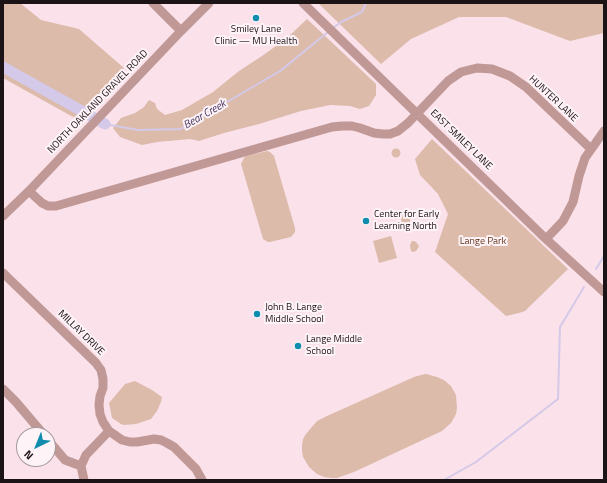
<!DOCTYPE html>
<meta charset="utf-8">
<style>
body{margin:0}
#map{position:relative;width:607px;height:483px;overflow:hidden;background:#fbe1ea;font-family:"Titillium Web",sans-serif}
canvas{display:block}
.frame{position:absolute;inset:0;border:4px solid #1c1317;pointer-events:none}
.north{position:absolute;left:16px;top:427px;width:40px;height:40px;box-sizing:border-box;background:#fef3f7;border:1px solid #a4999d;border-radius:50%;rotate:223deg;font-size:11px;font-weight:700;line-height:16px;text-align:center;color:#1c1317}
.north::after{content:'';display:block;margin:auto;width:14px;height:18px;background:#108dae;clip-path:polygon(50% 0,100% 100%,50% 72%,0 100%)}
</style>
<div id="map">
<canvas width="607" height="483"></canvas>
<div class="frame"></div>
<div class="north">N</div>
</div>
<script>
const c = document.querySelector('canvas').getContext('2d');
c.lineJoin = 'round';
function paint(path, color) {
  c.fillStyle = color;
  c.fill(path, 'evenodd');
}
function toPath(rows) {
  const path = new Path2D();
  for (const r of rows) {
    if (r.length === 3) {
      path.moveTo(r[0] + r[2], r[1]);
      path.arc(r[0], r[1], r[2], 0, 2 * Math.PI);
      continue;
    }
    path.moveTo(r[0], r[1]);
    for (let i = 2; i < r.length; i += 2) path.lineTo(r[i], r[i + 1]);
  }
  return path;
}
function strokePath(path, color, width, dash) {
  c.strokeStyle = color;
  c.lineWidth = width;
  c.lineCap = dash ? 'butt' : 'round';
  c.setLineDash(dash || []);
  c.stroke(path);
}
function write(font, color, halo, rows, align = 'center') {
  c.font = font + ' "Titillium Web",sans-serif';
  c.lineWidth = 4;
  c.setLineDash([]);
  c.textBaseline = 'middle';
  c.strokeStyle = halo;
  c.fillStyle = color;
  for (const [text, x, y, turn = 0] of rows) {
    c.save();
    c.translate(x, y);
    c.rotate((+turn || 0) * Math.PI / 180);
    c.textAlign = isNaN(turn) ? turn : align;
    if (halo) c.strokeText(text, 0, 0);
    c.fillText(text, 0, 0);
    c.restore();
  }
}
paint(toPath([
 [3,3,20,3,41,20,79,29,124,68,94,99,95,107,82,122,3,78],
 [318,3,604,3,604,33,570,41,506,17,459,17,411,39,381,64],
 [307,19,376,84,376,95,369,106,360,109,350,106,330,105,301,111,259,124,224,133,199,141,190,139,157,142,142,145,120,137,113,128,121,118,135,113,144,107,149,100,155,103,157,109,165,115,182,110,213,92,239,71,262,56,287,38],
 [432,139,568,269,525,311,519,313,506,316,435,252,448,214,438,194,420,175,415,159],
 [396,153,4.5],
 [267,151,270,152,274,156,295,228,295,232,291,237,270,242,268,242,263,239,241,164,244,158,246,156],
 [403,214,408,215,410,218,410,222,407,224,404,224,402,223,401,219],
 [391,236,397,258,379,263,373,241],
 [412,241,414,241,416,242,419,246,418,248,416,251,413,252,411,251,410,245],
 [426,374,437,377,444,380,451,386,456,395,457,408,456,414,451,423,442,431,354,472,337,478,331,478,324,477,317,474,309,467,303,457,302,451,302,445,303,439,306,434,317,421,327,416,414,377,421,375],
 [135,381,152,390,162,397,161,402,157,411,151,419,136,424,124,425,121,424,112,418,109,403,125,384]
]), '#dcbbab');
strokePath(toPath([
 [333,28,341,22,362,12,366,3],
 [105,124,138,130,181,129,280,71,328,32],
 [596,269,604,256],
 [444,480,476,462,558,399,560,327,584,287]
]), '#d4c9e8', 2);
strokePath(toPath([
 [3,67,105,124]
]), '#d4c9e8', 11);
strokePath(toPath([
 [153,3,181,31],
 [303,3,546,239,604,292],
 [29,191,42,203,48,206,56,206,332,127,342,126,352,126,360,128,374,133,383,134,390,134,398,131,408,123,448,81,461,72,477,68,492,69,510,76,526,87,591,149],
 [3,216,29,191,181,31,209,3],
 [546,239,563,221,573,202,579,176,585,158,604,131],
 [3,273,96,363,101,370,103,379,103,388,100,396,99,405,100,414,103,422,109,431,122,440,130,442,137,442,154,439,161,440,167,443,174,447,196,469,202,480],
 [3,389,16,402,44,435],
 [48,440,65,460,81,466],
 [84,480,81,466,86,455,109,431]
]), '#c09997', 9);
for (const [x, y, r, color] of [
 [256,18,4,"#108dae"],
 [366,221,4,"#108dae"],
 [257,314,4,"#108dae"],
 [298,346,4,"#108dae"]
]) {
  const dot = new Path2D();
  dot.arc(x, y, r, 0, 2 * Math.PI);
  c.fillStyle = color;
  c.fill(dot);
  strokePath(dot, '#fef3f7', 1.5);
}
write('10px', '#1c1317', '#fef3f7', [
 ["Smiley Lane",256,30,"center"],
 ["Clinic — MU Health",256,42,"center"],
 ["Center for Early",374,215],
 ["Learning North",374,227],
 ["John B. Lange",265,308],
 ["Middle School",265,320],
 ["Lange Middle",306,340],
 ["School",306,352]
], 'left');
write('10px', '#1c1317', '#fef3f7', [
 ["HUNTER LANE",553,99,43],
 ["NORTH OAKLAND GRAVEL ROAD",98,102,-46],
 ["EAST SMILEY LANE",461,140,44],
 ["MILLAY DRIVE",81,333,44]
]);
write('10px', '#63361e', '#fef3f7', [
 ["Lange Park",483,242]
]);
write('italic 11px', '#493762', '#fef3f7', [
 ["Bear Creek",205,115,-30]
]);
</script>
